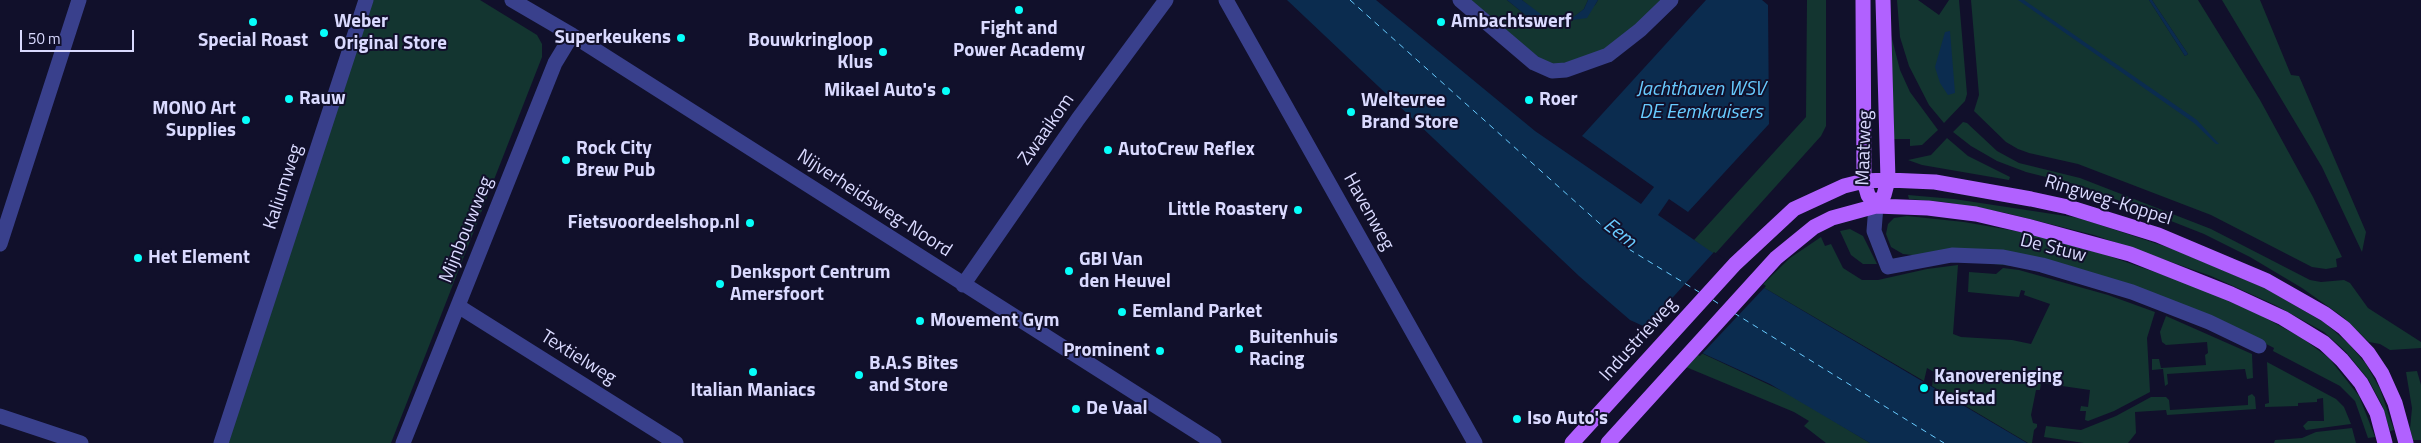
<!DOCTYPE html>
<style>
body{margin:0}
#map{position:relative;width:2421px;height:443px;overflow:hidden;background:#11102b;font-family:"Titillium Web",sans-serif}
canvas{display:block}
.scale{position:absolute;left:20px;top:30px;width:114px;height:22px;box-sizing:border-box;border:2px solid #dadaff;border-top:0;padding-left:6px;font-size:15px;line-height:18px;white-space:nowrap;color:#dadaff;-webkit-text-stroke:4px #11102b;paint-order:stroke}
</style>
<div id="map">
<canvas width="2421" height="443"></canvas>
<div class="scale">50 m</div>
</div>
<script>
const c = document.querySelector('canvas').getContext('2d');
c.lineJoin = 'round';
function paint(path, color) {
  c.fillStyle = color;
  c.fill(path, 'evenodd');
}
function toPath(rows) {
  const path = new Path2D();
  for (const r of rows) {
    path.moveTo(r[0], r[1]);
    for (let i = 2; i < r.length; i += 2) path.lineTo(r[i], r[i + 1]);
  }
  return path;
}
function strokePath(path, color, width, dash) {
  c.strokeStyle = color;
  c.lineWidth = width;
  c.lineCap = dash ? 'butt' : 'round';
  c.setLineDash(dash || []);
  c.stroke(path);
}
function write(font, color, halo, rows, align = 'center') {
  c.font = font + ' "Titillium Web",sans-serif';
  c.lineWidth = 4;
  c.setLineDash([]);
  c.textBaseline = 'middle';
  c.strokeStyle = halo;
  c.fillStyle = color;
  for (const [text, x, y, turn = 0] of rows) {
    c.save();
    c.translate(x, y);
    c.rotate((+turn || 0) * Math.PI / 180);
    c.textAlign = isNaN(turn) ? turn : align;
    if (halo) c.strokeText(text, 0, 0);
    c.fillText(text, 0, 0);
    c.restore();
  }
}
paint(toPath([
 [370,0,480,0,537,35,542,44,542,57,391,443,227,443],
 [1466,0,1507,0,1528,17,1534,10,1522,0,1588,0,1584,9,1573,18,1595,5,1598,0,1664,0,1612,48,1565,65,1547,64],
 [1807,0,1826,0,1826,126,1821,136,1714,255,1694,240,1806,117],
 [1897,0,1918,0,1939,15,1949,0,1959,0,1967,94,1965,101,1944,123,1929,105,1909,66,1900,37],
 [1971,0,2149,0,2185,56,2188,54,2152,0,2198,0,2260,100,2313,197,2342,257,2336,259,2337,267,2326,269,2312,267,2211,215,2078,164,2029,153,2018,149,2006,142,1974,111,1979,95],
 [2222,0,2260,0,2291,75,2299,76,2366,232,2362,252,2322,167],
 [1891,35,1900,70,1910,92,1938,130,1922,145,1910,146,1910,139,1894,139],
 [1963,122,1967,123,1997,151,2019,163,2080,178,2211,229,2310,280,2321,282,2344,280,2350,283,2368,308,2421,342,2421,348,2390,350,2380,344,2369,342,2343,317,2302,288,2250,257,2204,234,2082,186,2026,172,1997,161,1971,146,1953,132],
 [1947,138,1968,156,2010,177,2009,180,1922,165,1908,160,1931,155],
 [1908,195,1954,199,2079,218,2173,249,2267,289,2325,323,2349,344,2366,364,2380,389,2394,430,2390,431,2382,405,2368,379,2346,352,2324,332,2275,305,2211,276,2094,235,2006,213,1945,202,1909,199],
 [1907,216,1964,222,2027,233,2103,254,2195,286,2260,315,2302,338,2329,358,2359,396,2375,437,2368,438,2355,401,2340,386,2273,351,2274,348,2233,327,2094,275,1903,254,1891,247,1886,234,1888,224,1894,218],
 [1850,229,1863,236,1877,264,1863,264,1851,255,1840,231],
 [1821,237,1825,246,1831,244,1843,268,1862,280,1878,280,1927,269,1958,265,1953,334,1961,337,2012,340,2031,344,2050,304,2024,295,2025,291,2021,290,2019,297,1968,292,1969,272,1996,274,2003,268,2019,270,2108,295,2155,312,2147,338,2150,392,2114,411,2088,421,2085,420,2086,411,2080,411,2081,406,2088,407,2090,390,2041,383,2040,390,2036,390,2031,415,2033,423,2037,424,2037,427,2034,430,2032,443,2028,443,1932,386,1934,372,1927,368,1924,381,1761,286,1790,258],
 [2166,316,2252,354,2253,378,2247,379,2245,369,2167,374,2168,384,2165,386,2163,369,2152,370,2152,359,2159,359,2161,368,2206,365,2205,355,2208,353,2207,342,2166,345,2162,342,2160,332],
 [1699,352,1791,395,1870,443,1826,443,1804,426,1809,421,1794,412,1686,367],
 [2267,362,2336,399,2344,407,2351,424,2306,430,2303,426,2308,421,2324,421,2323,398,2317,399,2317,402,2298,403,2298,406,2265,407,2265,404,2269,403],
 [2417,371,2421,385,2421,440,2413,440,2410,429,2412,408,2406,372],
 [2252,394,2255,397,2256,409,2167,415,2166,410,2135,412,2136,433,2128,443,2084,443,2044,437,2046,426,2081,430,2116,416,2151,397,2166,397,2169,400,2170,410,2248,405,2248,396],
 [2352,428,2356,443,2274,443,2275,440,2302,438,2316,432]
]), '#133530');
paint(toPath([
 [1287,0,1376,0,1535,131,1641,204,1654,187,1582,136,1706,0,1762,0,1768,5,1769,124,1688,212,1669,199,1658,215,1761,286,2027,443,1870,443,1770,384,1630,320,1579,276],
 [1507,0,1522,0,1542,15,1543,19,1528,17],
 [1588,0,1598,0,1587,18,1573,20,1572,18,1584,9],
 [2018,0,2024,0,2197,120,2219,144,2216,144,2194,123],
 [2149,0,2152,0,2188,54,2185,56],
 [1950,31,1955,93,1948,95,1940,83,1935,67,1945,32]
]), '#0b2c4f');
paint(toPath([
 [1714,252,1766,286,1700,356,1644,329]
]), '#11102b');
strokePath(toPath([
 [1350,0,1627,248,1699,292],
 [1713,300,1722,306],
 [1734,313,1944,443]
]), '#68cbff', 1, [6, 5]);
strokePath(toPath([
 [512,0,572,35,1214,443],
 [1226,0,1475,443],
 [1460,0,1534,63,1552,71,1566,70,1608,55,1640,30,1671,0],
 [1876,206,1874,231,1888,267,1952,255,2003,257,2042,265,2132,292,2209,322,2259,346],
 [0,244,79,0],
 [963,285,1078,119,1166,0],
 [458,306,676,443],
 [0,416,81,443],
 [221,443,366,0],
 [403,443,555,63,572,35]
]), '#39408c', 15);
strokePath(toPath([
 [1863,0,1864,181,1868,195,1876,206],
 [1876,206,1884,195,1888,180,1883,0],
 [1572,443,1735,264,1794,209,1844,186,1864,181,1888,180,1935,182,2031,199,2068,207,2158,235,2267,281,2325,314,2344,328,2368,353,2382,374,2395,403,2406,443],
 [1608,443,1776,258,1814,227,1832,218,1876,206,1928,208,1976,214,2027,226,2130,254,2231,294,2283,318,2324,343,2342,360,2361,383,2377,413,2385,443]
]), '#b161ff', 15);
for (const [x, y, r, color] of [
 [1019,10,5,"#06fffb"],
 [253,22,5,"#06fffb"],
 [1441,22,5,"#06fffb"],
 [324,33,5,"#06fffb"],
 [681,38,5,"#06fffb"],
 [883,52,5,"#06fffb"],
 [946,91,5,"#06fffb"],
 [289,99,5,"#06fffb"],
 [1529,100,5,"#06fffb"],
 [1351,112,5,"#06fffb"],
 [246,120,5,"#06fffb"],
 [1108,150,5,"#06fffb"],
 [566,160,5,"#06fffb"],
 [1298,210,5,"#06fffb"],
 [750,223,5,"#06fffb"],
 [138,258,5,"#06fffb"],
 [1069,271,5,"#06fffb"],
 [720,284,5,"#06fffb"],
 [1122,312,5,"#06fffb"],
 [920,321,5,"#06fffb"],
 [1239,349,5,"#06fffb"],
 [1160,351,5,"#06fffb"],
 [753,372,5,"#06fffb"],
 [859,375,5,"#06fffb"],
 [1924,388,5,"#06fffb"],
 [1076,409,5,"#06fffb"],
 [1517,419,5,"#06fffb"]
]) {
  const dot = new Path2D();
  dot.arc(x, y, r, 0, 2 * Math.PI);
  c.fillStyle = color;
  c.fill(dot);
  strokePath(dot, '#11102b', 2);
}
write('bold 19px', '#dadaff', '#11102b', [
 ["Weber",334,22],
 ["Original Store",334,44],
 ["Ambachtswerf",1451,22],
 ["Fight and",1019,29,"center"],
 ["Power Academy",1019,51,"center"],
 ["Superkeukens",671,38,"right"],
 ["Special Roast",253,41,"center"],
 ["Bouwkringloop",873,41,"right"],
 ["Klus",873,63,"right"],
 ["Mikael Auto's",936,91,"right"],
 ["Rauw",299,99],
 ["Roer",1539,100],
 ["Weltevree",1361,101],
 ["Brand Store",1361,123],
 ["MONO Art",236,109,"right"],
 ["Supplies",236,131,"right"],
 ["Rock City",576,149],
 ["Brew Pub",576,171],
 ["AutoCrew Reflex",1118,150],
 ["Little Roastery",1288,210,"right"],
 ["Fietsvoordeelshop.nl",740,223,"right"],
 ["Het Element",148,258],
 ["GBI Van",1079,260],
 ["den Heuvel",1079,282],
 ["Denksport Centrum",730,273],
 ["Amersfoort",730,295],
 ["Eemland Parket",1132,312],
 ["Movement Gym",930,321],
 ["Buitenhuis",1249,338],
 ["Racing",1249,360],
 ["Prominent",1150,351,"right"],
 ["B.A.S Bites",869,364],
 ["and Store",869,386],
 ["Kanovereniging",1934,377],
 ["Keistad",1934,399],
 ["Italian Maniacs",753,391,"center"],
 ["De Vaal",1086,409],
 ["Iso Auto's",1527,419]
], 'left');
write('19px', '#dadaff', '#11102b', [
 ["Zwaaikom",1047,130,-55],
 ["Maatweg",1865,148,-88],
 ["Kaliumweg",284,187,-72],
 ["Ringweg-Koppel",2108,201,17],
 ["Nijverheidsweg-Noord",874,204,33],
 ["Havenweg",1368,212,61],
 ["Mijnbouwweg",467,230,-68],
 ["De Stuw",2053,249,14],
 ["Industrieweg",1639,340,-48],
 ["Textielweg",578,358,32]
]);
write('italic 20px', '#68cbff', '#11102b', [
 ["Jachthaven WSV",1701,90],
 ["DE Eemkruisers",1701,113],
 ["Eem",1619,234,38]
]);
</script>
